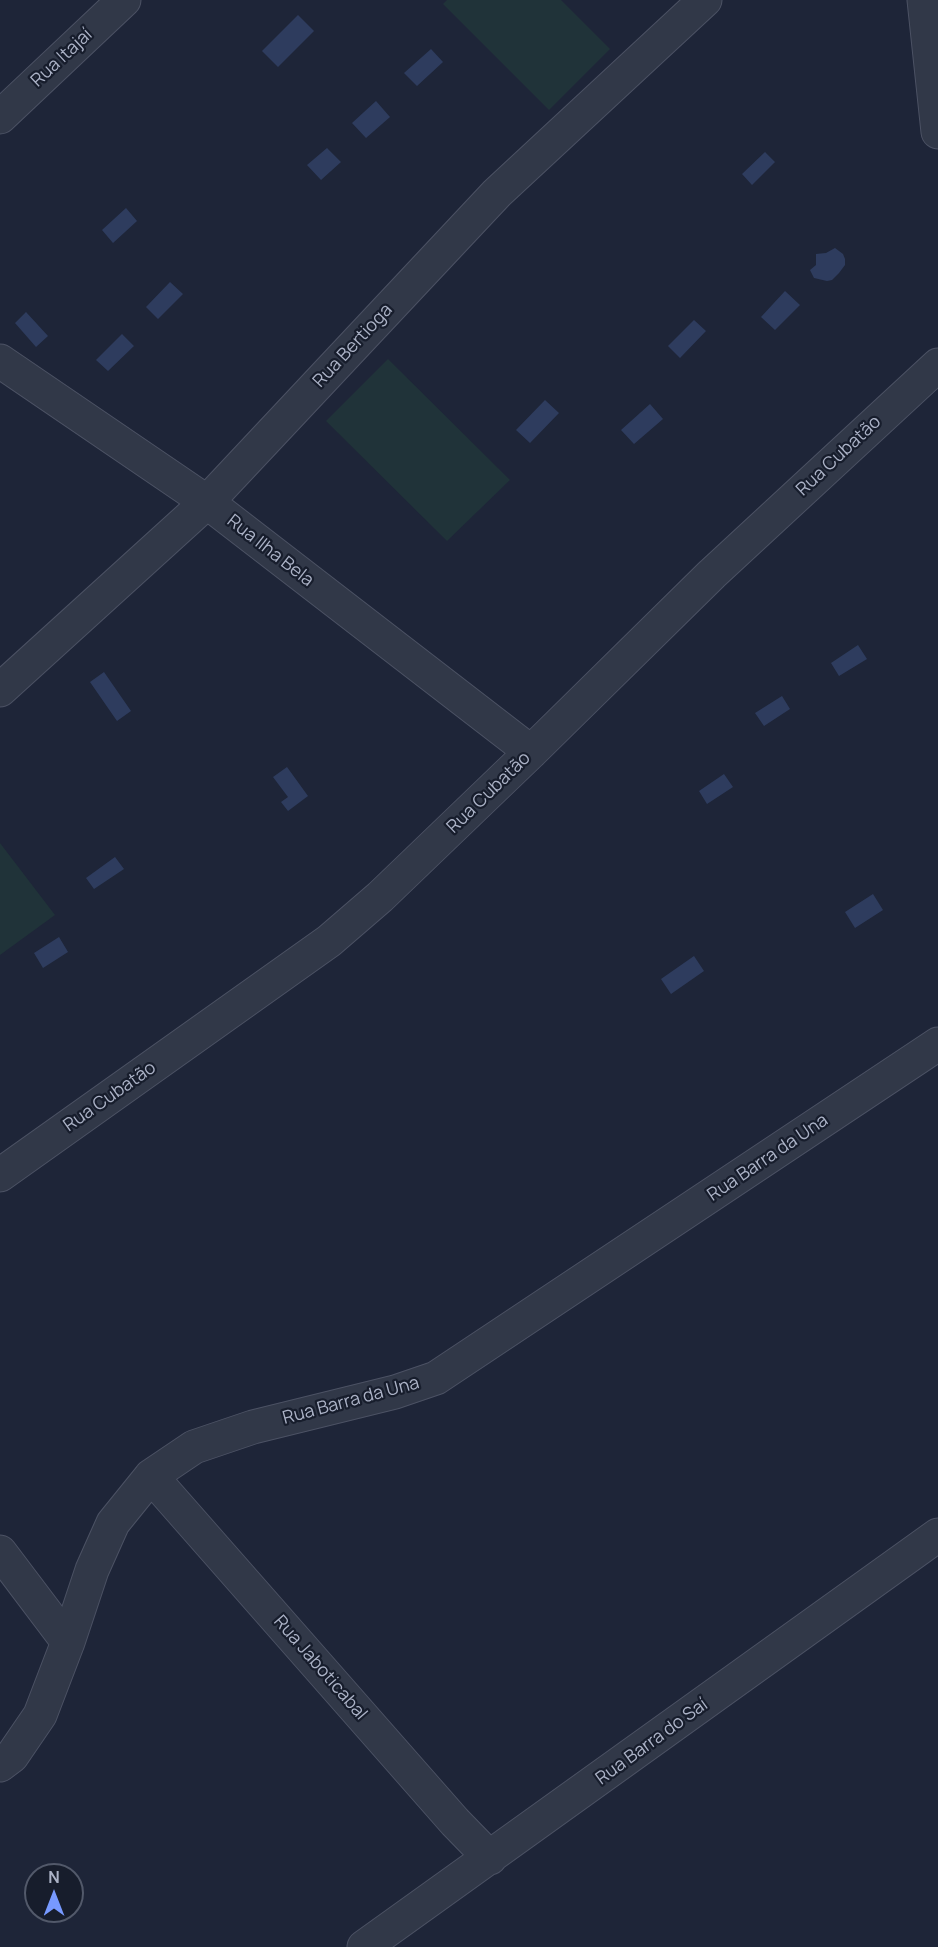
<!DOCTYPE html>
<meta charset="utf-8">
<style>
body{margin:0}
#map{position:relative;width:938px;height:1947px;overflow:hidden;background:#1e2538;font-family:Manrope,sans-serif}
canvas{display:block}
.north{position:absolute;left:24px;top:1863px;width:60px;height:60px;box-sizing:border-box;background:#171d2c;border:2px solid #52596a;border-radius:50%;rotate:0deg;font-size:16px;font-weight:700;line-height:24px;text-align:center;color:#abb2c6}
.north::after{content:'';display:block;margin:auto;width:21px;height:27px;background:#79f;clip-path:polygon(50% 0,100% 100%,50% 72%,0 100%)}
</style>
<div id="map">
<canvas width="938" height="1947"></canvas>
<div class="north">N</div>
</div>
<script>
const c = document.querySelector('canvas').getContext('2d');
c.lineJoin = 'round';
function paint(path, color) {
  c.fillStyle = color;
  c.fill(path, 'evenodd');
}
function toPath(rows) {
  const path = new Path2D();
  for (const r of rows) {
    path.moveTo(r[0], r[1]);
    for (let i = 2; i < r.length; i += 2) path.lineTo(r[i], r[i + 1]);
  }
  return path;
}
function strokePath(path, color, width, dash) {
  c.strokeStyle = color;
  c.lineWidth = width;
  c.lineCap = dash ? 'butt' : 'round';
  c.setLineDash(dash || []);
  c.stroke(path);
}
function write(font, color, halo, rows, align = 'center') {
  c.font = font + ' Manrope,sans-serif';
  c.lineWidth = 4.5;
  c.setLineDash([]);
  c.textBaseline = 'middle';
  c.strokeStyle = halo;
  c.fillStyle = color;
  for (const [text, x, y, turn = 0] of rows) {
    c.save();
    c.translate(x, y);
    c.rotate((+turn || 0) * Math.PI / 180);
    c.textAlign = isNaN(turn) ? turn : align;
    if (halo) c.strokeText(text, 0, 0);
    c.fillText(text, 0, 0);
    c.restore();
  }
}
paint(toPath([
 [447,0,561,0,610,49,549,110,443,4],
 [388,359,510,480,447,541,326,421],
 [0,843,55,915,0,955]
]), '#203339');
paint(toPath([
 [298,15,314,31,278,67,262,51],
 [431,49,443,62,417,86,404,73],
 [376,101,390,117,366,138,352,123],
 [327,148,341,162,321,180,307,165],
 [765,152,775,162,752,185,742,174],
 [126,208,137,221,113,243,102,230],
 [835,248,843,254,845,259,845,265,839,273,832,280,827,281,814,278,810,270,816,265,816,254,826,253],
 [170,282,183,294,158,319,146,307],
 [785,291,800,305,775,330,761,317],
 [26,312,48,336,36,347,15,323],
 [694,320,706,331,680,358,668,346],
 [122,334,134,346,108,371,96,360],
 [545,400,559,413,530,443,516,430],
 [650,404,663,419,634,444,621,430],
 [858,645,867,659,839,676,831,663],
 [104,672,131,711,117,721,90,682],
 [782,696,790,709,764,726,755,713],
 [287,767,308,796,288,811,281,802,288,797,273,777],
 [724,774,733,787,707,804,699,791],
 [115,857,124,869,94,889,86,878],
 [873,894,883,910,855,928,845,912],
 [59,937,68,952,43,968,34,953],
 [694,956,704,971,671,994,661,979]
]), '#2e3c5e');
const minor = toPath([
 [924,0,938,132],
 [0,117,124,0],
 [0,361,207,502,531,752],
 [0,690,207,502,497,193,705,0],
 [0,1175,329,941,380,897,531,752,712,574,938,365],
 [151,1476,455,1822,490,1858],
 [0,1552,68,1642],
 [0,1765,12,1756,40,1715,68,1642,92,1570,113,1523,151,1476,194,1447,253,1427,395,1392,436,1378,938,1044],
 [364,1947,938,1535]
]);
strokePath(minor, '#4c5264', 35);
strokePath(minor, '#313848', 33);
write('18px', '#abb2c6', '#171d2c', [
 ["Rua Itajaí",62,58,-43],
 ["Rua Bertioga",353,346,-47],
 ["Rua Cubatão",839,456,-43],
 ["Rua Ilha Bela",270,551,38],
 ["Rua Cubatão",489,793,-44],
 ["Rua Cubatão",110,1097,-35],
 ["Rua Barra da Una",768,1158,-34],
 ["Rua Barra da Una",351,1401,-15],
 ["Rua Jaboticabal",320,1668,49],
 ["Rua Barra do Saí",652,1742,-36]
]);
</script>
